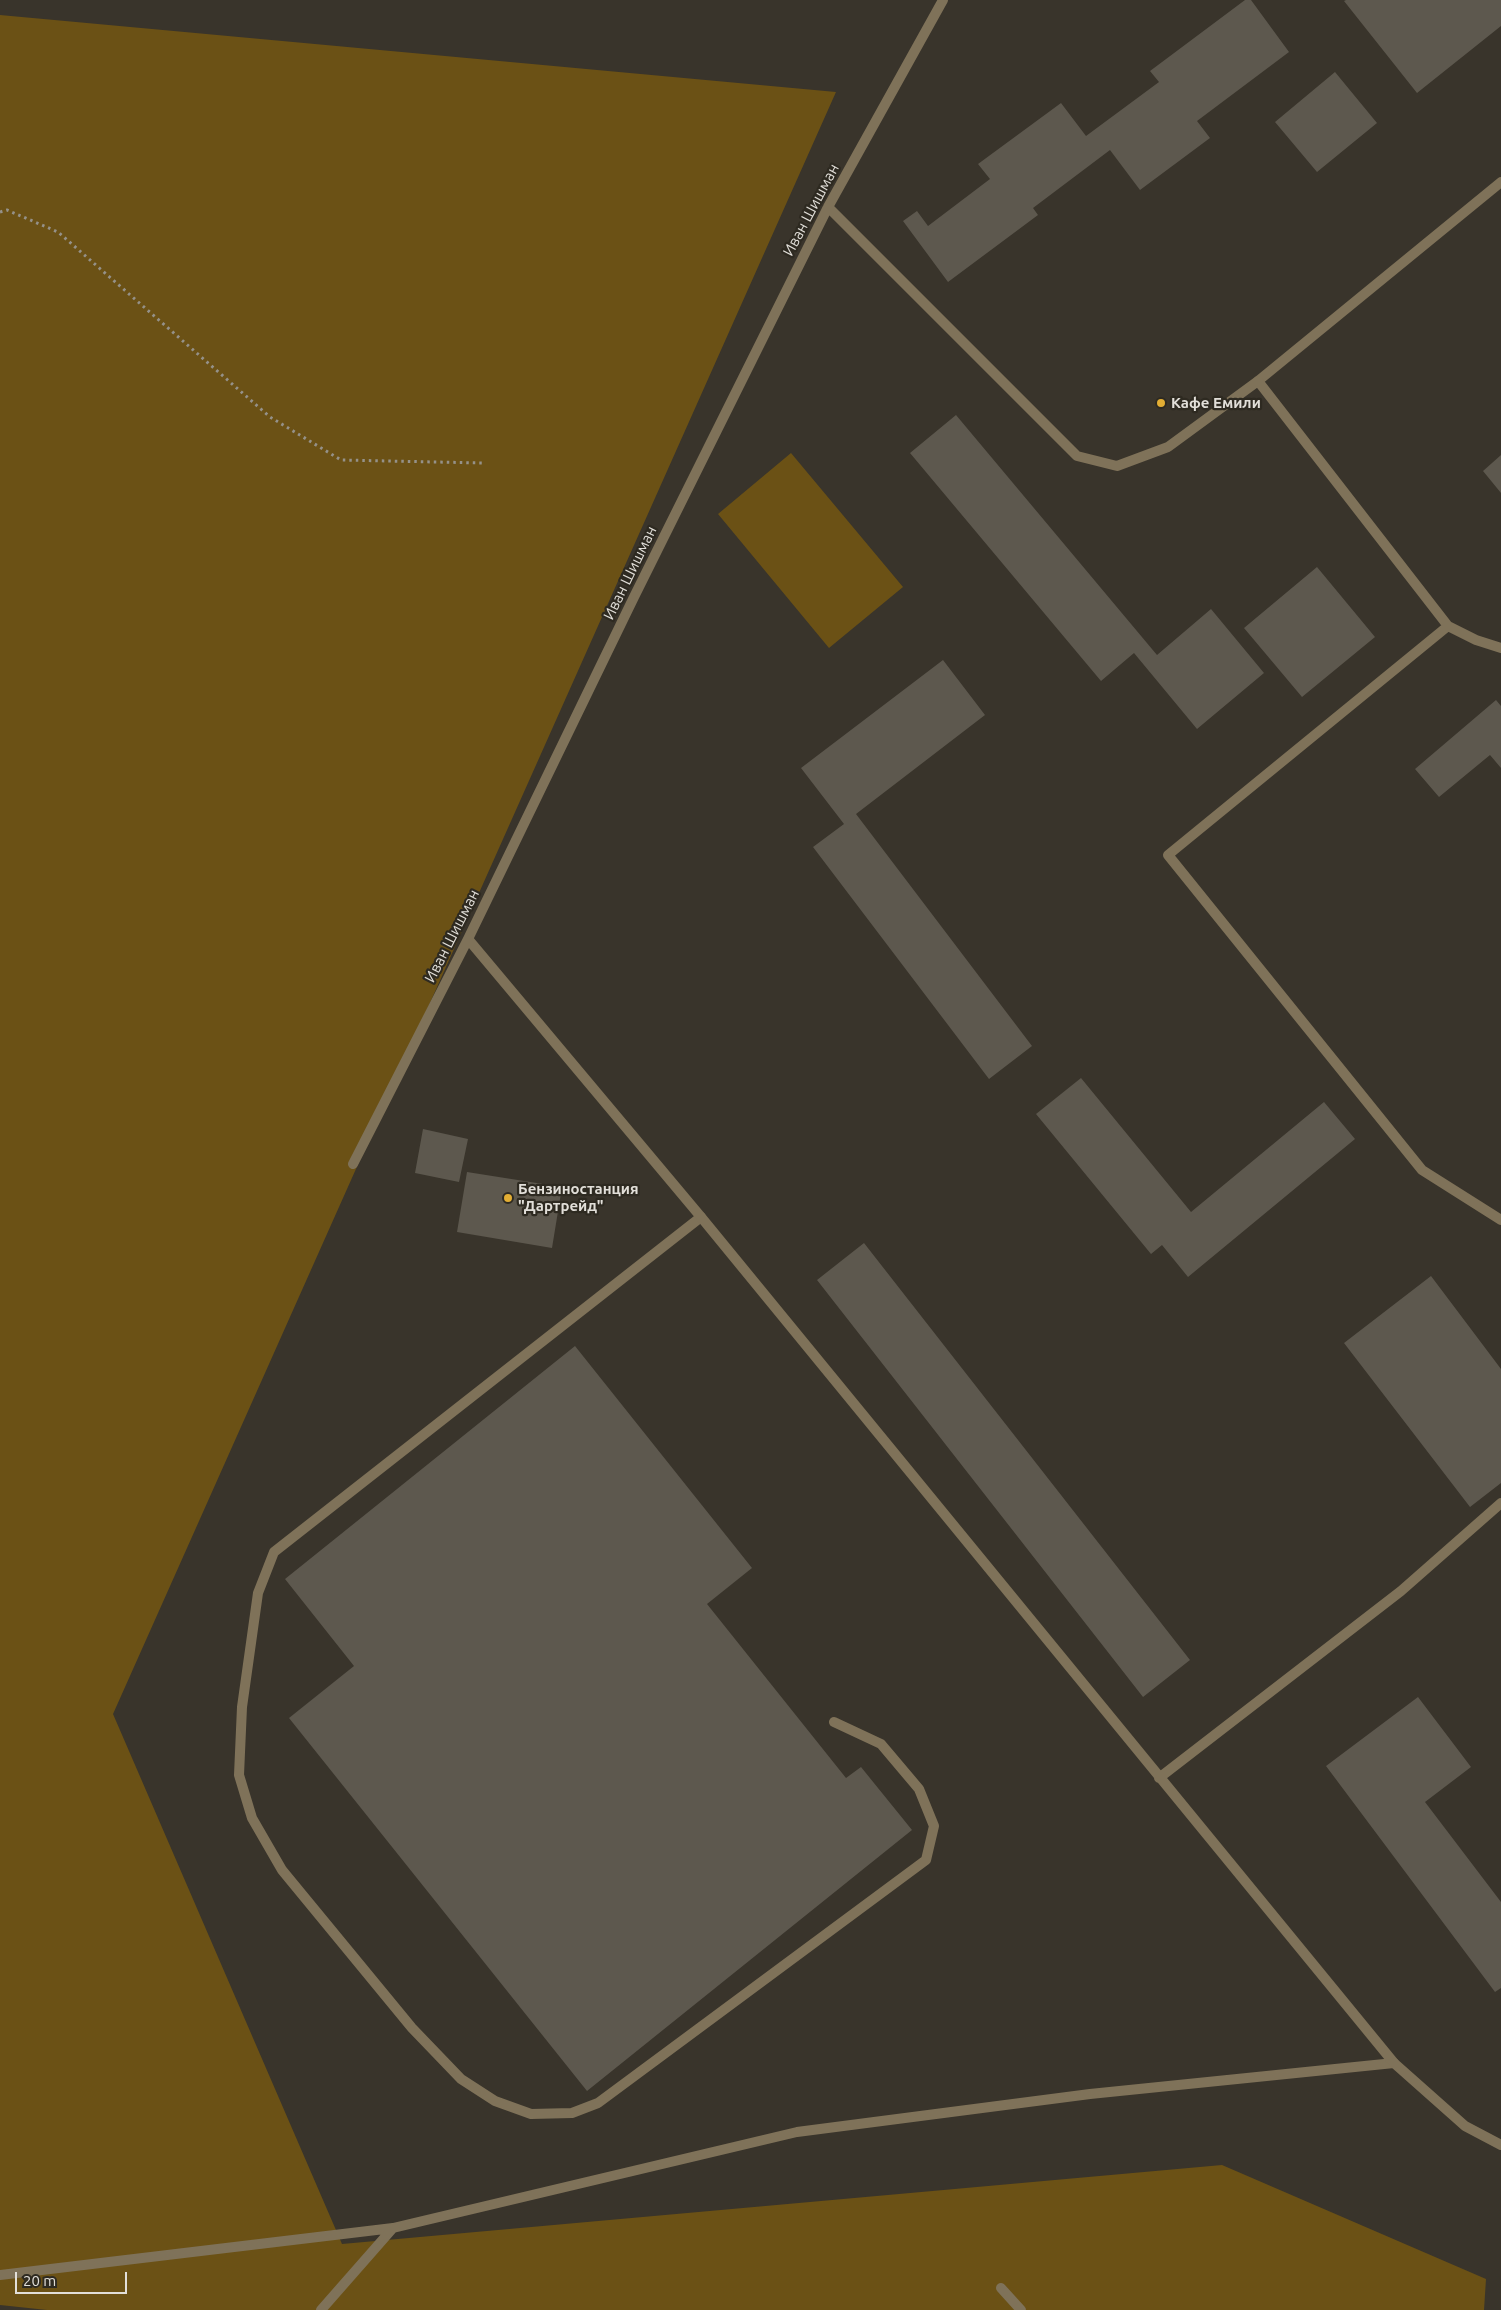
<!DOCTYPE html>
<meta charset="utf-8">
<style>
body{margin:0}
#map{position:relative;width:1501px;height:2310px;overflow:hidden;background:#39342b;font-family:Ubuntu,sans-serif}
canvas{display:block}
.scale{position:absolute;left:15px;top:2272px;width:112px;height:22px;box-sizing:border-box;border:2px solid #e2dfd9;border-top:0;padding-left:6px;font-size:15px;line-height:18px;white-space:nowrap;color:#e2dfd9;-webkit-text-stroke:4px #2e2a21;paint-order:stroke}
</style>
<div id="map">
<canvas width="1501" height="2310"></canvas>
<div class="scale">20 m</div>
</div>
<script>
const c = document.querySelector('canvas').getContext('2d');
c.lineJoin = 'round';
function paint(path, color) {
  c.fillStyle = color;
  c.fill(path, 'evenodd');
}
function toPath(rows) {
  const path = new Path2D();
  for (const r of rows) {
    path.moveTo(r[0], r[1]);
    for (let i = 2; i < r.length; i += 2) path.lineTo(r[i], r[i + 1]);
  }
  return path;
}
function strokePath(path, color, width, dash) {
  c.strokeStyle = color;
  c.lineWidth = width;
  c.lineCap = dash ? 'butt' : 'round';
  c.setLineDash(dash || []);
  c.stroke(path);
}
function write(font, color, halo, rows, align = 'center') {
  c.font = font + ' Ubuntu,sans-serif';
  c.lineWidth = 4.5;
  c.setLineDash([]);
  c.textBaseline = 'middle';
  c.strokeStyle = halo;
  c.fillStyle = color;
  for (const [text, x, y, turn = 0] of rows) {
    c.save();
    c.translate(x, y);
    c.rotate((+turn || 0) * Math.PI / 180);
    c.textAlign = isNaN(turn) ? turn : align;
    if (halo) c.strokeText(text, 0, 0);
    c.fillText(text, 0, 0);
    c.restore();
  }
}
paint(toPath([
 [0,15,836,92,113,1714,342,2244,1222,2165,1486,2279,1484,2310,47,2310,0,2305],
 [791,453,903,587,829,648,718,514]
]), '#6b5115');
paint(toPath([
 [1245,0,1251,0,1289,52,1197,121,1210,138,1140,190,1110,150,1033,208,1038,215,948,282,903,221,917,211,928,226,990,179,978,164,1061,103,1086,136,1159,82,1150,71],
 [1346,0,1501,0,1501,26,1417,93,1344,1],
 [1335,72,1377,123,1317,172,1275,122],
 [956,415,1157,655,1211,609,1264,673,1197,729,1134,653,1101,681,910,453],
 [1501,455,1501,493,1483,471],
 [1317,567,1375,637,1302,697,1244,628],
 [943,660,985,715,856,814,1032,1046,989,1079,813,847,844,824,801,768],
 [1496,700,1501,706,1501,768,1490,755,1439,797,1415,769],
 [1081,1078,1191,1212,1324,1102,1355,1139,1188,1277,1162,1245,1151,1254,1036,1114],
 [423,1129,468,1139,459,1182,415,1173],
 [467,1172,562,1187,552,1248,457,1232],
 [864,1243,1190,1660,1143,1697,817,1280],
 [1431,1276,1501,1369,1501,1483,1470,1507,1344,1343],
 [575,1346,752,1568,707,1604,846,1778,861,1767,912,1830,587,2091,289,1718,354,1666,285,1579],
 [1418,1697,1471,1767,1425,1802,1501,1902,1501,1988,1495,1992,1326,1766]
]), '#5d584e');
strokePath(toPath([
 [0,212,7,210,58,232,270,417,341,460,483,463]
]), '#959189', 3, [2.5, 4]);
strokePath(toPath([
 [1258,381,1501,182],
 [701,1217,274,1552,258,1593,242,1707,239,1775,252,1818,282,1870,412,2028,461,2079,495,2101,531,2114,572,2113,598,2103,926,1860,934,1826,919,1789,881,1744,834,1722],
 [0,2275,393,2228,797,2132,1090,2094,1394,2063],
 [1001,2288,1021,2310],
 [321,2310,393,2228]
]), '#7f7259', 10);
strokePath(toPath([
 [828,207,1077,456,1117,466,1168,447,1258,381,1448,626,1476,640,1501,648],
 [1448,626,1168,855,1422,1170,1501,1220],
 [468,939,701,1217,1394,2063,1465,2126,1501,2145],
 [353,1164,468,939,634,597,828,207,943,0],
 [1159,1778,1401,1591,1501,1503]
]), '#7f7259', 10);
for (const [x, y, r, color] of [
 [1161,403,5,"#e3ae34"],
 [508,1198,5,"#e3ae34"]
]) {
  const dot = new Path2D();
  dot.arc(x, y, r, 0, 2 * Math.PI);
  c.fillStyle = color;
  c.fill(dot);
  strokePath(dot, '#2e2a21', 2);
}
write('15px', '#e2dfd9', '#2e2a21', [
 ["Иван Шишман",811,210,-62],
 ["Иван Шишман",630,573,-64],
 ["Иван Шишман",452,936,-63]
]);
write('bold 15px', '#e2dfd9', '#2e2a21', [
 ["Кафе Емили",1171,403],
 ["Бензиностанция",518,1189],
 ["\"Дартрейд\"",518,1206]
], 'left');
</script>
